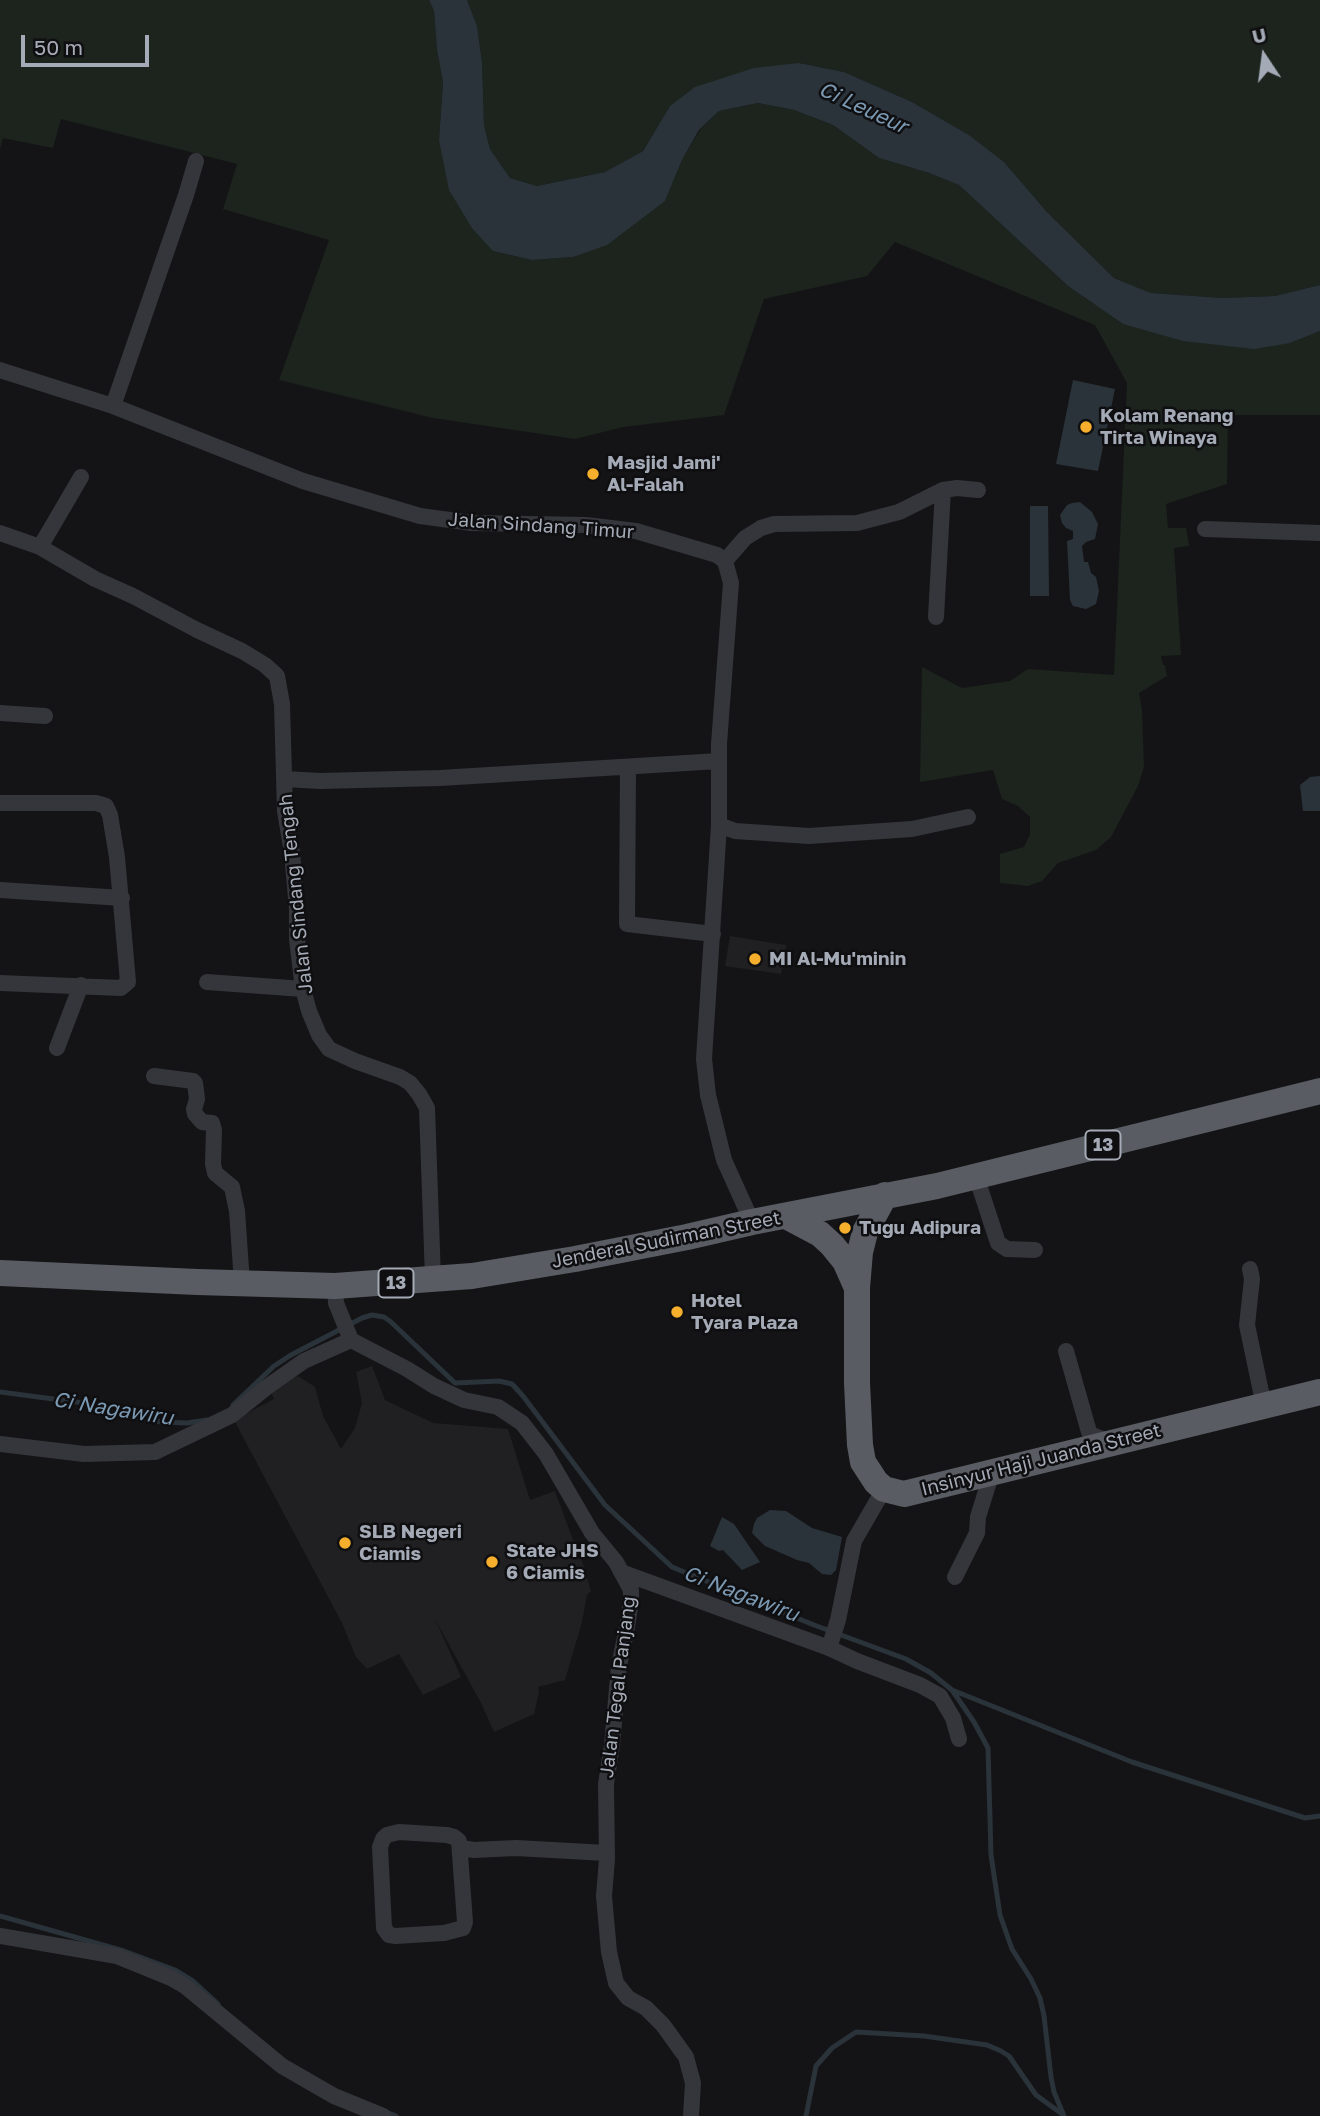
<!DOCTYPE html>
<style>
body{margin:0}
#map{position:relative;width:1320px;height:2116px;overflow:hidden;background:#141416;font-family:"Golos Text",sans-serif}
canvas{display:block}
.north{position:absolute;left:1229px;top:21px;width:70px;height:70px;-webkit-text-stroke:5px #0f0f11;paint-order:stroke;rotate:347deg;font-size:19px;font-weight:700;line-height:28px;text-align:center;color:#a5abb6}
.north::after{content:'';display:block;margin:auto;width:24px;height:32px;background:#a5abb6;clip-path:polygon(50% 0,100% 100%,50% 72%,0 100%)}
.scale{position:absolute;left:21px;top:35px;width:128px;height:32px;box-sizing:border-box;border:4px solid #a5abb6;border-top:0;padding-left:9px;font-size:21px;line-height:24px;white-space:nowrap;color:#a5abb6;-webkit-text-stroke:5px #0f0f11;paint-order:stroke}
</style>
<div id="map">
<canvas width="1320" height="2116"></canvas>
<div class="north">U</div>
<div class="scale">50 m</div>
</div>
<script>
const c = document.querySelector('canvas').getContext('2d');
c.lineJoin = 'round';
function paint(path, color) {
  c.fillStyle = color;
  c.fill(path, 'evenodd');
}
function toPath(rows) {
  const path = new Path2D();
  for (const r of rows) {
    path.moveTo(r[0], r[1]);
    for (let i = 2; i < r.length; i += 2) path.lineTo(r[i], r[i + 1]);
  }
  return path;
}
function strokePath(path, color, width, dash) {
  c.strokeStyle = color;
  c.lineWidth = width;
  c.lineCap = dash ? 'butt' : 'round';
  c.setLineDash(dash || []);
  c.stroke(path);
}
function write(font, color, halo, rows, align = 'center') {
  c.font = font + ' "Golos Text",sans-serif';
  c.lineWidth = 5;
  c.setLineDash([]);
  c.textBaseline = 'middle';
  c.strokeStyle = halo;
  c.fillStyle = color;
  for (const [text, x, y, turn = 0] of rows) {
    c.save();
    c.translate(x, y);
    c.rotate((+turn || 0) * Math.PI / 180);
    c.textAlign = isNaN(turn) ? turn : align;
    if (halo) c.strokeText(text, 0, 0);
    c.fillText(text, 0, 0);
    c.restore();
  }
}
paint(toPath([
 [730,936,786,945,781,974,725,966],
 [372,1366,385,1400,433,1423,508,1429,530,1500,555,1491,573,1540,577,1544,591,1591,587,1595,582,1622,565,1680,538,1687,539,1692,534,1714,494,1732,481,1703,435,1619,461,1677,423,1695,399,1654,367,1669,356,1657,342,1623,234,1420,274,1399,270,1390,298,1376,315,1387,323,1416,341,1449,355,1428,362,1403,356,1372]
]), '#202023');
paint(toPath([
 [0,0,429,0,434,11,437,50,443,82,439,140,493,251,532,260,573,257,665,201,682,160,700,130,719,111,758,103,794,110,833,125,879,158,929,173,959,185,1068,286,1123,324,1290,343,1320,331,1320,415,1228,415,1227,484,1166,504,1168,528,1186,528,1189,546,1174,548,1181,655,1161,656,1163,665,1165,665,1167,676,1139,693,1142,710,1144,767,1138,786,1111,837,1096,850,1058,863,1042,881,1028,886,1000,883,1000,854,1024,847,1030,835,1030,817,1018,806,1002,799,993,770,920,782,922,667,962,688,1010,681,1028,669,1114,675,1127,383,1095,325,895,242,867,276,764,299,724,415,623,427,575,439,433,418,279,380,329,240,223,209,237,164,61,119,53,148,3,138,0,149],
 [467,0,1320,0,1320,285,1275,296,1223,298,1151,293,1114,278,1047,212,1004,162,969,135,912,102,844,72,799,63,670,106,643,151,605,172,537,186,510,178,490,149,484,125,482,62,477,26]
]), '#1c241d');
paint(toPath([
 [429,0,467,0,477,26,482,62,484,125,490,149,510,178,537,186,605,172,643,151,670,106,695,87,754,68,799,63,844,72,912,102,969,135,1004,162,1047,212,1114,278,1151,293,1223,298,1275,296,1320,285,1320,331,1290,343,1254,349,1183,341,1123,324,1068,286,959,185,929,173,879,158,833,125,794,110,758,103,719,111,699,130,682,160,665,201,607,245,573,257,532,260,493,251,472,228,449,190,439,140,443,82,437,50,434,11],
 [1073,380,1115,389,1098,471,1056,464],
 [1080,502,1092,512,1098,524,1095,539,1086,542,1082,546,1084,562,1088,562,1091,573,1096,577,1099,591,1096,604,1086,609,1073,606,1070,600,1067,541,1073,539,1073,531,1066,528,1062,523,1060,515,1067,505,1072,503],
 [1030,506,1048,506,1049,596,1030,596],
 [1320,776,1320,811,1303,811,1300,785,1310,777],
 [770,1510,786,1511,812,1528,842,1537,836,1570,831,1575,822,1574,809,1563,797,1560,765,1546,752,1533,754,1524,757,1518],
 [722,1517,734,1524,760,1562,742,1570,723,1550,719,1551,710,1546]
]), '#2a333a');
strokePath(toPath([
 [0,1392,84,1403,112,1413,162,1422,187,1423,207,1420],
 [233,1405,274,1366,291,1355,362,1318,372,1315,384,1317,391,1322,455,1383,499,1381,512,1384,523,1396,605,1505,672,1567,814,1625,906,1659,931,1673,952,1690,974,1722,988,1748,991,1855,1000,1915,1012,1949,1031,1979,1040,1998,1044,2016,1051,2077,1054,2092,1064,2116],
 [952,1690,1132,1762,1305,1818,1320,1816],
 [0,1916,124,1951,175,1970,193,1981,218,2004],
 [386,2112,396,2116],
 [806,2116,816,2066,832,2048,856,2032,924,2036,987,2045,1001,2051,1009,2056,1036,2095,1062,2114]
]), '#2a333a', 5);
strokePath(toPath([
 [0,370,113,406,303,481,420,516,472,523,586,525,636,531,717,555,725,561,731,583,719,744,719,825,704,1059,708,1095,724,1160,752,1222],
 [113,406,186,195,196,161],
 [1205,529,1320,533],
 [0,533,40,547,95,579,133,596,197,630,242,651,265,665,277,676,282,704,285,811,292,853,297,909,297,939,303,989,309,1011,319,1035,329,1049,355,1061,400,1077,410,1083,419,1094,427,1108,433,1279],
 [40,547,81,477],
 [725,561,745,538,761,528,774,524,857,523,899,512,943,490,957,488,978,490],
 [936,617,943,490],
 [0,713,45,716],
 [628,767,627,924,713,934],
 [285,779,320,781,440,778,719,761],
 [0,803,96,803,106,806,110,815,117,857,128,982,121,988,0,983],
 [719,825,735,831,809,836,912,829,968,817],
 [0,890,122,898],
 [207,982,303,989],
 [57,1048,81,985],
 [154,1076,193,1081,195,1083,197,1099,194,1109,195,1114,202,1122,212,1123,214,1130,213,1164,215,1173,232,1187,237,1211,242,1283],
 [976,1176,998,1243,1007,1249,1035,1250],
 [1250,1269,1252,1279,1247,1325,1264,1406],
 [335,1286,336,1303,351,1340,407,1369,434,1386,464,1400,498,1407,522,1423,546,1454,592,1533,616,1562,631,1590,631,1600,627,1627,619,1666,612,1745,606,1784,607,1859,604,1896,609,1952,616,1983,628,1998,646,2008,663,2025,686,2057,693,2083,691,2116],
 [1066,1351,1089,1432,1092,1435,1102,1439,1107,1444],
 [0,1444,84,1454,155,1452,232,1415,267,1387,304,1361,351,1340],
 [621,1572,829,1648,857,1661,920,1685,940,1696,953,1718,959,1739],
 [955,1577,977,1533,978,1517,992,1472],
 [829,1648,838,1620,854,1541,884,1489],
 [399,1832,447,1835,454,1837,459,1841,465,1922,463,1928,444,1933,396,1936,389,1935,384,1928,380,1847,383,1839,387,1835,399,1832],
 [461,1848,474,1850,516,1848,606,1853],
 [0,1936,117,1956,171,1978,185,1986,282,2066,334,2096,383,2116]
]), '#35363b', 16);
strokePath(toPath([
 [885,1195,865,1232,860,1252,857,1288,857,1383,860,1445,863,1462,876,1482,884,1489,904,1494,1320,1392],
 [786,1216,820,1234,832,1245,845,1261,857,1288],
 [0,1273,197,1282,335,1286,472,1276,575,1259,687,1237,752,1222,937,1186,1320,1091]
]), '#595c63', 26);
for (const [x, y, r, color] of [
 [1086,427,7,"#f5af2d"],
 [593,474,7,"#f5af2d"],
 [755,959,7,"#f5af2d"],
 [845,1228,7,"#f5af2d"],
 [677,1312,7,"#f5af2d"],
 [345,1543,7,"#f5af2d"],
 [492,1562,7,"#f5af2d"]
]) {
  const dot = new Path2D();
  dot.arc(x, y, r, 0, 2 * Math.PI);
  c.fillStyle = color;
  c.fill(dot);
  strokePath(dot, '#0f0f11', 2.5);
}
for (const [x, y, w] of [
 [1103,1145,35],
 [396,1283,35]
]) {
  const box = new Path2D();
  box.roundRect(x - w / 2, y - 14.5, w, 29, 5);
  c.fillStyle = '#0f0f11';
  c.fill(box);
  strokePath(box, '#a5abb6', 2);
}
write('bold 18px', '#a5abb6', null, [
 ["13",1103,1145],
 ["13",396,1283]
]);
write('bold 19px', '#a5abb6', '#0f0f11', [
 ["Kolam Renang",1100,416],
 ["Tirta Winaya",1100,438],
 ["Masjid Jami'",607,463],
 ["Al-Falah",607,485],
 ["MI Al-Mu'minin",769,959],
 ["Tugu Adipura",859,1228],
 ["Hotel",691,1301],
 ["Tyara Plaza",691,1323],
 ["SLB Negeri",359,1532],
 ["Ciamis",359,1554],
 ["State JHS",506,1551],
 ["6 Ciamis",506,1573]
], 'left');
write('19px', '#a5abb6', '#0f0f11', [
 ["Jalan Sindang Timur",541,526,4],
 ["Jalan Sindang Tengah",296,894,-96],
 ["Jenderal Sudirman Street",666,1240,-11],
 ["Insinyur Haji Juanda Street",1041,1460,-14],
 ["Jalan Tegal Panjang",618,1687,-83]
]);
write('italic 21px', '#7b99b2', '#0f0f11', [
 ["Ci Leueur",863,108,25],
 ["Ci Nagawiru",113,1409,9],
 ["Ci Nagawiru",741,1594,21]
]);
</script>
